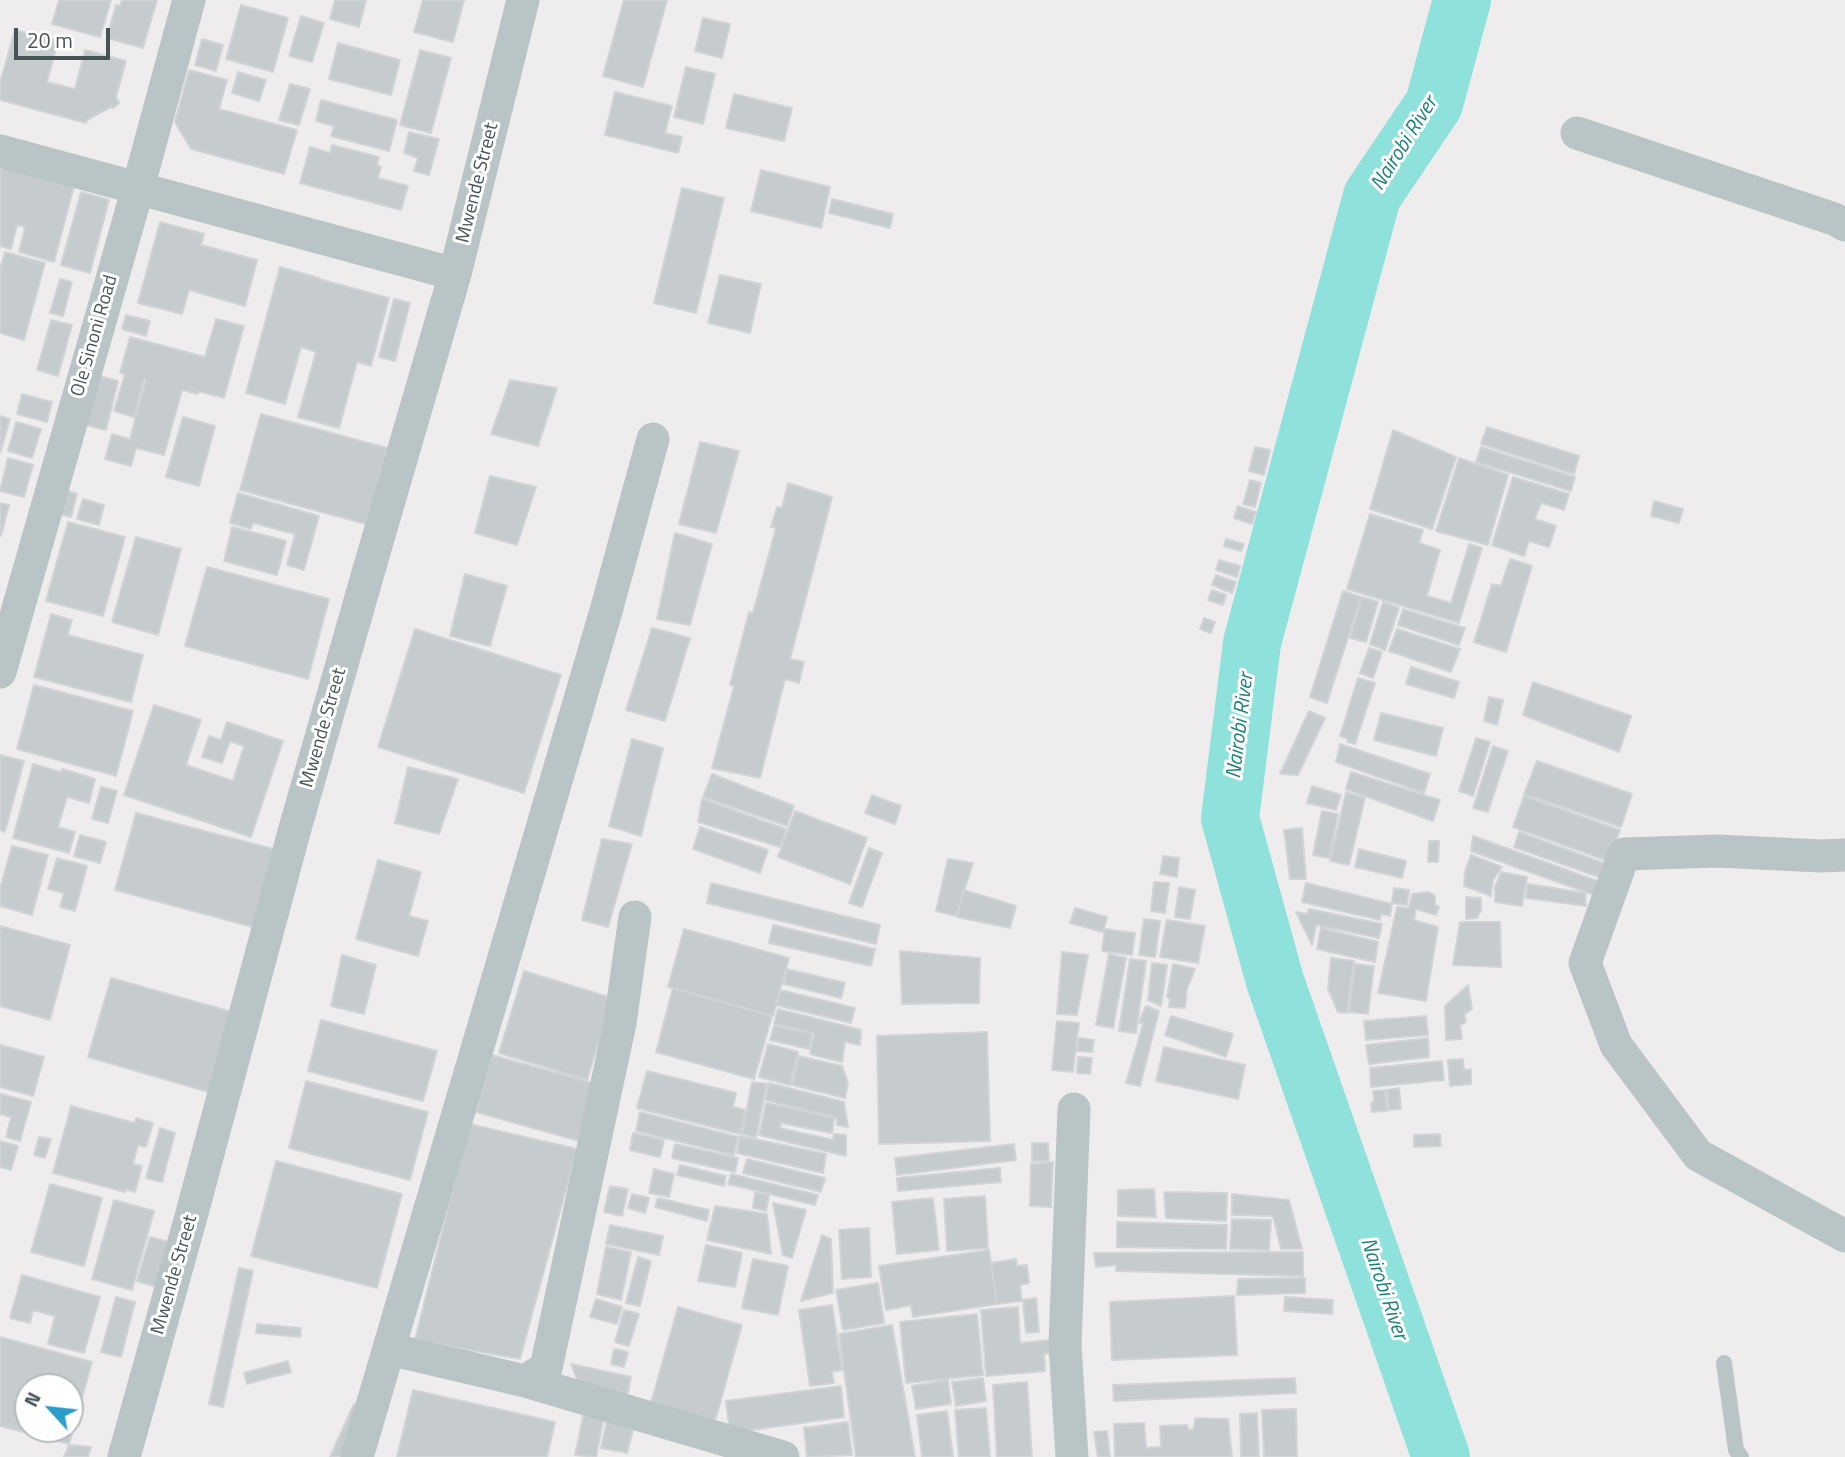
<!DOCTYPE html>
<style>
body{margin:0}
#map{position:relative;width:1845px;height:1457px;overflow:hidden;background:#efeced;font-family:"Titillium Web",sans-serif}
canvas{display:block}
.north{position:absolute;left:14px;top:1373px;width:70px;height:70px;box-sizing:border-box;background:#fff;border:2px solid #b5bbbc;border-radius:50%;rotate:297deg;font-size:19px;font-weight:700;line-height:28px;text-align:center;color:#465457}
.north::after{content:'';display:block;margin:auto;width:24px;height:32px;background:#2b9cca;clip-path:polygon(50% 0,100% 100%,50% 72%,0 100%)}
.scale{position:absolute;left:14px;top:28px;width:96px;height:32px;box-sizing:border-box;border:4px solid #465457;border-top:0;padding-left:9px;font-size:21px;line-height:24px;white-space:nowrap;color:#465457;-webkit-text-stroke:5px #fff;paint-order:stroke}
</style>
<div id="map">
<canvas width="1845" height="1457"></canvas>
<div class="north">N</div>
<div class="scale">20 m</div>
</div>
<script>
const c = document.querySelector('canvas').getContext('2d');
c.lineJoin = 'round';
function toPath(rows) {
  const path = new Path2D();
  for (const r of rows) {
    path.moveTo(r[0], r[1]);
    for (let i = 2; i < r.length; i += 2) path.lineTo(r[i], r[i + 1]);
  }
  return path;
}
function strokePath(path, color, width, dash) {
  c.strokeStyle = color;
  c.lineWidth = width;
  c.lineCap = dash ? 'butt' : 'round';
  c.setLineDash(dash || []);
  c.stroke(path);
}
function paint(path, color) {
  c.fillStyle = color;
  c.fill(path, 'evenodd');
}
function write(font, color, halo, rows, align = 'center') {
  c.font = font + ' "Titillium Web",sans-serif';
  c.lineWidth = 6;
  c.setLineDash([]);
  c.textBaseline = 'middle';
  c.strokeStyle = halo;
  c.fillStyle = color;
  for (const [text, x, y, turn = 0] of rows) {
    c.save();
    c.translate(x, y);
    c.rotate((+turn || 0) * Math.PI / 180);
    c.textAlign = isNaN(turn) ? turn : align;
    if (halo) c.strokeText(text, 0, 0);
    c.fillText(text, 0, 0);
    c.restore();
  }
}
strokePath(toPath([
 [1441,1457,1275,981,1230,818,1252,643,1372,196,1434,104,1462,0]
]), '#8fe2dc', 58);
const building = toPath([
 [59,0,111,0,100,37,52,24,59,0],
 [122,0,157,0,143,48,107,38,116,5,120,6,122,0],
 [335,0,366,0,359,27,330,19,335,0],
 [423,0,464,0,453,42,414,32,423,0],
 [624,0,667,0,643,87,603,76,624,0],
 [241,5,288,18,273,72,226,59,241,5],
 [301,16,324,23,312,62,289,56,301,16],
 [703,18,730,24,722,58,695,51,703,18],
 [15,30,58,41,47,82,75,89,85,50,126,61,116,97,119,103,113,108,111,107,87,120,86,123,0,100,0,83,15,30],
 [202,39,223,45,216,71,195,65,202,39],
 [338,43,400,60,391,95,329,79,338,43],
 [420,50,451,58,431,133,400,125,420,50],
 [686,67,715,74,703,124,674,117,686,67],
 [189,70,227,80,219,109,297,130,284,174,191,149,175,122,189,70],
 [238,72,266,80,259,101,232,93,238,72],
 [290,84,310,89,299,125,279,120,290,84],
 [615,92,672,106,665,133,682,137,678,153,605,135,615,92],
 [734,94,792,108,784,141,726,128,734,94],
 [321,100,397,120,389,151,331,136,334,126,316,121,321,100],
 [409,132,439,139,429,175,414,171,418,158,404,153,409,132],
 [332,145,379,157,377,165,381,167,378,178,408,186,401,210,300,183,310,147,330,153,332,145],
 [0,166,74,186,54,262,19,252,25,227,17,225,11,249,0,246,0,166],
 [761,170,830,187,821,228,751,211,761,170],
 [682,188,724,198,696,313,654,303,682,188],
 [81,192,109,200,90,273,61,265,81,192],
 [832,199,893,214,890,228,829,213,832,199],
 [160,222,204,234,201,245,257,260,245,306,189,290,182,314,138,303,160,222],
 [5,252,45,263,24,340,0,333,0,269,5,252],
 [280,267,319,278,319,279,389,298,371,366,357,362,339,428,298,417,316,352,301,347,285,404,246,393,280,267],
 [720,275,761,284,750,333,708,323,720,275],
 [60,279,72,282,63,316,50,313,60,279],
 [394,299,410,303,395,361,379,357,394,299],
 [126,315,150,321,146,336,122,329,126,315],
 [216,319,244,326,224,398,198,391,198,394,182,390,164,455,136,448,131,466,105,459,112,434,130,439,146,380,144,379,134,417,114,411,125,374,120,373,130,337,205,357,216,319],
 [51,320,72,325,58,376,37,370,51,320],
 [99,376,118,381,106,430,86,425,99,376],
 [510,380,557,388,538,446,491,434,510,380],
 [22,394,52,402,47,422,17,414,22,394],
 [261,414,387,448,366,524,240,490,261,414],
 [0,416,10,419,0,453,0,416],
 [183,417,215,426,199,486,166,477,183,417],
 [16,422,41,429,32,458,8,451,16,422],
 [1487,427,1579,456,1574,474,1481,444,1487,427],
 [1393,430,1456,457,1432,529,1370,509,1393,430],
 [700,442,739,451,716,533,679,524,700,442],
 [1255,447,1270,450,1264,475,1249,471,1255,447],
 [1481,447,1575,477,1571,491,1476,462,1481,447],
 [8,458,33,465,24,497,0,491,8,458],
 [1459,458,1508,475,1488,545,1436,531,1459,458],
 [490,476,536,487,517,545,475,533,490,476],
 [1513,477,1569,494,1564,510,1541,503,1535,519,1556,526,1549,547,1529,541,1524,556,1492,545,1513,477],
 [1250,480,1261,483,1255,507,1243,504,1250,480],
 [788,483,832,497,790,659,804,662,799,683,785,679,760,778,712,768,734,686,730,685,749,612,753,613,776,528,771,527,777,507,782,508,788,483],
 [65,490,77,494,71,517,58,514,65,490],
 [238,493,319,516,304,570,287,565,295,534,253,523,251,529,230,523,238,493],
 [83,499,104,505,99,525,77,519,83,499],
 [1654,501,1683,509,1679,523,1651,516,1654,501],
 [0,503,9,505,1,536,0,535,0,503],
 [1238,506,1256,512,1252,524,1234,518,1238,506],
 [1370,514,1423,530,1419,543,1440,550,1427,596,1451,603,1469,544,1482,548,1459,623,1347,589,1370,514],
 [68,522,125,537,103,616,46,601,68,522],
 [232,527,286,541,277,575,224,561,232,527],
 [675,533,712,544,690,625,657,619,675,533],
 [136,537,181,549,158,635,112,622,136,537],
 [1226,539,1244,544,1241,551,1224,546,1226,539],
 [1510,559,1532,566,1506,652,1474,642,1492,584,1501,586,1510,559],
 [1219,560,1240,566,1237,577,1216,570,1219,560],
 [207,567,329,599,308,679,185,646,207,567],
 [465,574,507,586,490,646,450,636,465,574],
 [1216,575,1236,582,1232,593,1212,585,1216,575],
 [1212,590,1226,595,1223,605,1208,600,1212,590],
 [1343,591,1361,597,1327,703,1310,697,1343,591],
 [1362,597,1378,602,1366,642,1350,638,1362,597],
 [1383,602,1399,608,1385,650,1370,644,1383,602],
 [1403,609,1465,628,1459,645,1398,625,1403,609],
 [51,614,72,620,68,635,143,655,131,702,34,677,51,614],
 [1204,618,1215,622,1211,633,1200,629,1204,618],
 [652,628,690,638,665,721,626,710,652,628],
 [415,629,561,675,524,793,378,747,415,629],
 [1397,629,1460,649,1451,672,1389,651,1397,629],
 [1369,648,1382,652,1373,678,1360,673,1369,648],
 [1411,667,1459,682,1454,698,1406,684,1411,667],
 [1358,678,1375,683,1355,744,1347,742,1348,739,1340,736,1358,678],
 [1533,682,1631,716,1619,752,1523,715,1533,682],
 [34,685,133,711,116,776,17,749,34,685],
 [1489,697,1503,700,1497,725,1484,721,1489,697],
 [154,705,201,720,186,765,233,781,244,746,230,741,222,763,202,757,209,736,221,740,227,722,283,741,251,837,124,795,154,705],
 [1309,711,1325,718,1298,775,1280,774,1309,711],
 [1381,713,1443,728,1436,756,1374,740,1381,713],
 [1476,738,1490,742,1473,796,1459,791,1476,738],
 [632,739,663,748,641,836,609,826,632,739],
 [1340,744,1430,774,1424,793,1336,762,1340,744],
 [1493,746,1508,751,1488,812,1473,808,1493,746],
 [0,755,24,761,5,832,0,830,0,755],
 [1537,761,1632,794,1621,827,1524,794,1537,761],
 [33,764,61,772,62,769,95,779,89,803,67,797,58,827,75,832,69,853,13,838,33,764],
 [408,767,458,779,439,834,395,823,408,767],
 [1351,772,1440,800,1433,821,1346,789,1351,772],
 [712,774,794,806,787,826,703,797,712,774],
 [1312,786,1341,795,1336,810,1307,803,1312,786],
 [101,787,117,791,108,823,92,819,101,787],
 [1346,792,1365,798,1349,865,1330,861,1346,792],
 [872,795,901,806,895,824,865,813,872,795],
 [1524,796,1620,830,1608,861,1513,827,1524,796],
 [702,799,786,829,780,847,698,822,702,799],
 [795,811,867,838,850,884,778,857,795,811],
 [1322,811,1338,814,1329,858,1313,855,1322,811],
 [136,813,273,849,253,927,115,890,136,813],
 [700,827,768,850,760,873,693,849,700,827],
 [1302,828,1306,879,1290,879,1284,830,1302,828],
 [1519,832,1604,863,1599,877,1514,847,1519,832],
 [80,835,106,842,100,863,74,856,80,835],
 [1473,836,1600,882,1594,895,1471,851,1473,836],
 [602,839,632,844,608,927,582,920,602,839],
 [1429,841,1439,841,1438,862,1428,862,1429,841],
 [12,846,48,855,32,915,0,906,0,889,12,846],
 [869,848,882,853,862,907,849,903,869,848],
 [1359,849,1406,861,1402,878,1355,867,1359,849],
 [1471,855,1502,867,1493,880,1491,896,1464,886,1465,871,1471,855],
 [1163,856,1179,858,1177,877,1160,874,1163,856],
 [57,858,87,866,75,911,60,907,64,893,48,889,57,858],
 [948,859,973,863,956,916,936,911,948,859],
 [378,860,421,872,409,916,428,921,418,956,356,939,378,860],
 [1501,872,1527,877,1522,906,1495,902,1495,887,1501,872],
 [1154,882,1169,883,1165,913,1151,911,1154,882],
 [711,883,880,925,876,944,707,903,711,883],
 [1306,883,1392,904,1390,916,1381,914,1380,920,1302,902,1306,883],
 [1528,884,1585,893,1586,906,1526,898,1528,884],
 [1179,887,1195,890,1190,919,1175,917,1179,887],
 [1394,888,1409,890,1407,905,1392,903,1394,888],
 [964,890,1016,906,1010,928,957,917,964,890],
 [1429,892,1435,896,1435,905,1439,907,1436,915,1416,909,1414,920,1438,927,1426,1001,1378,993,1397,907,1409,908,1412,894,1429,892],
 [1466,897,1481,898,1481,910,1477,918,1466,919,1466,897],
 [1075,908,1107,917,1103,932,1070,923,1075,908],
 [1309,909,1382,924,1379,938,1316,925,1312,945,1296,912,1307,914,1309,909],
 [1144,919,1160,921,1155,957,1139,955,1144,919],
 [1167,920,1205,926,1198,963,1160,957,1167,920],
 [1460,922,1500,922,1501,967,1453,965,1460,922],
 [773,925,875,949,871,966,769,943,773,925],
 [0,926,70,945,50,1020,0,1006,0,926],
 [1321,928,1378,942,1375,962,1317,949,1321,928],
 [684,929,789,958,773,1016,668,987,684,929],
 [1105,929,1135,933,1132,955,1102,951,1105,929],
 [900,951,980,958,979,1003,902,1004,900,951],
 [1062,952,1088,955,1077,1015,1057,1014,1062,952],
 [1109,954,1126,958,1113,1028,1096,1025,1109,954],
 [342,955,376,965,364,1014,331,1006,342,955],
 [1331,958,1354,961,1347,1013,1338,1012,1328,989,1331,958],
 [1130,959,1146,961,1136,1033,1119,1031,1130,959],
 [1152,963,1167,965,1161,1006,1148,1000,1152,963],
 [1173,964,1195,969,1187,989,1185,1008,1169,1007,1170,999,1167,997,1173,964],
 [1355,964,1374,966,1368,1014,1349,1012,1355,964],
 [787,969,845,983,841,998,784,984,787,969],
 [524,971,612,998,587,1080,499,1053,524,971],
 [111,978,236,1013,212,1093,88,1057,111,978],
 [1468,985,1472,1009,1464,1015,1466,1022,1460,1025,1462,1039,1446,1040,1445,1006,1468,985],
 [673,988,772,1016,754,1079,656,1052,673,988],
 [780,990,855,1008,851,1023,776,1005,780,990],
 [1146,1006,1159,1011,1140,1086,1126,1083,1143,1024,1139,1022,1146,1006],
 [778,1009,861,1030,860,1045,845,1042,842,1062,810,1054,814,1033,774,1024,778,1009],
 [1171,1016,1233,1034,1226,1057,1165,1035,1171,1016],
 [1426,1016,1428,1035,1366,1040,1364,1021,1426,1016],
 [321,1020,437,1051,423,1101,308,1071,321,1020],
 [1057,1021,1079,1023,1073,1072,1052,1070,1057,1021],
 [774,1026,812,1033,809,1049,770,1040,774,1026],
 [987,1032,990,1141,879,1144,877,1036,987,1032],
 [1079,1038,1094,1040,1092,1052,1077,1051,1079,1038],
 [1428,1038,1429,1057,1369,1064,1366,1045,1428,1038],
 [768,1044,798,1052,790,1085,759,1077,768,1044],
 [0,1045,44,1057,33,1096,0,1087,0,1045],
 [1164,1047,1245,1065,1238,1099,1156,1081,1164,1047],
 [492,1055,596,1084,579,1141,476,1112,492,1055],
 [799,1056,842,1066,848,1083,845,1098,792,1085,799,1056],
 [1078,1057,1092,1058,1090,1074,1077,1073,1078,1057],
 [1463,1059,1464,1070,1471,1069,1471,1084,1450,1086,1448,1060,1463,1059],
 [1442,1061,1444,1080,1371,1087,1370,1068,1442,1061],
 [647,1071,736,1093,733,1107,745,1110,740,1134,637,1108,647,1071],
 [306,1081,428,1112,410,1180,289,1148,306,1081],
 [752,1082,767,1084,756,1137,742,1134,752,1082],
 [769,1083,844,1102,848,1127,837,1125,837,1118,765,1100,769,1083],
 [1399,1088,1401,1109,1389,1110,1387,1090,1399,1088],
 [1385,1090,1387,1111,1372,1112,1371,1103,1374,1102,1373,1091,1385,1090],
 [1,1094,31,1102,20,1141,6,1137,11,1117,0,1114,1,1094],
 [766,1103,834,1118,832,1133,781,1123,780,1128,833,1140,834,1134,846,1135,846,1156,759,1135,766,1103],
 [71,1106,135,1123,136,1118,153,1123,146,1147,138,1145,133,1164,142,1166,135,1192,126,1189,125,1192,53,1173,71,1106],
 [640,1112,738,1137,734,1155,636,1131,640,1112],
 [469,1124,577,1149,520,1359,415,1340,469,1124],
 [160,1128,175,1133,162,1182,146,1178,160,1128],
 [633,1133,664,1140,660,1157,630,1150,633,1133],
 [1440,1134,1441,1146,1414,1147,1414,1135,1440,1134],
 [740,1136,826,1154,823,1173,737,1153,740,1136],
 [39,1137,51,1139,45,1158,34,1155,39,1137],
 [0,1141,18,1146,11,1170,0,1167,0,1141],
 [1032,1143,1048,1143,1049,1161,1032,1161,1032,1143],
 [675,1144,738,1158,735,1172,672,1158,675,1144],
 [1014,1144,1016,1160,897,1175,895,1158,1014,1144],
 [747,1159,825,1178,821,1192,743,1173,747,1159],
 [276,1161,402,1194,377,1288,251,1256,276,1161],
 [1053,1162,1051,1207,1030,1206,1031,1164,1053,1162],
 [680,1165,726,1176,724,1186,677,1175,680,1165],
 [1000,1168,1001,1182,898,1191,897,1178,1000,1168],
 [654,1169,674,1174,669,1197,649,1193,654,1169],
 [731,1174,818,1195,815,1205,728,1184,731,1174],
 [50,1184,102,1198,84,1266,31,1252,50,1184],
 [610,1186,628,1189,622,1216,604,1212,610,1186],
 [1154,1189,1156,1217,1118,1216,1118,1190,1154,1189],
 [755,1192,769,1195,766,1211,753,1208,755,1192],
 [1164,1192,1227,1193,1226,1221,1166,1218,1164,1192],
 [632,1194,649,1198,645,1213,628,1208,632,1194],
 [1232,1194,1289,1200,1302,1249,1281,1249,1273,1216,1232,1215,1232,1194],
 [985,1196,988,1248,947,1251,944,1199,985,1196],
 [658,1198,709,1210,707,1221,655,1207,658,1198],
 [933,1198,939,1250,897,1254,892,1202,933,1198],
 [114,1200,154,1211,132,1290,92,1279,114,1200],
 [773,1203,806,1210,792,1258,783,1255,773,1203],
 [715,1206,767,1214,771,1254,707,1240,715,1206],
 [1232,1219,1271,1220,1269,1250,1230,1249,1232,1219],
 [1117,1222,1227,1225,1226,1249,1117,1247,1117,1222],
 [610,1225,663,1236,659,1255,606,1244,610,1225],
 [869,1228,871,1277,842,1279,839,1230,869,1228],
 [822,1235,831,1239,833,1293,801,1301,822,1235],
 [150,1237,169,1242,156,1287,137,1281,150,1237],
 [706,1245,742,1253,735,1287,698,1281,706,1245],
 [606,1247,631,1252,621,1300,597,1294,606,1247],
 [989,1250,997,1304,913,1317,911,1305,886,1310,879,1266,989,1250],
 [1303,1252,1303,1276,1116,1271,1116,1265,1096,1267,1094,1253,1303,1252],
 [638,1257,651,1261,640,1306,626,1303,638,1257],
 [753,1259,788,1266,778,1315,742,1308,753,1259],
 [1016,1259,1017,1266,1027,1265,1029,1283,1020,1285,1022,1301,997,1304,991,1263,1016,1259],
 [239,1268,253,1271,223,1407,209,1404,239,1268],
 [22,1275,100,1297,84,1353,48,1344,55,1316,33,1310,30,1323,10,1318,22,1275],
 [1305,1278,1305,1293,1237,1295,1238,1279,1305,1278],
 [878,1283,884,1323,843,1330,836,1290,878,1283],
 [1234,1296,1237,1355,1112,1360,1110,1302,1234,1296],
 [116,1297,135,1302,121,1357,101,1352,116,1297],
 [1285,1297,1333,1300,1332,1314,1284,1311,1285,1297],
 [1036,1298,1039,1332,1026,1333,1023,1300,1036,1298],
 [596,1299,622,1307,617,1324,590,1317,596,1299],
 [832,1305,842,1370,832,1372,834,1383,810,1386,799,1310,832,1305],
 [678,1307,742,1325,715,1421,651,1403,678,1307],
 [1018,1307,1020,1343,1051,1340,1052,1353,1044,1354,1045,1371,986,1376,981,1310,1018,1307],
 [624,1310,639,1314,629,1346,615,1342,624,1310],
 [977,1314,983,1375,906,1383,900,1322,977,1314],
 [257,1324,301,1328,300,1337,256,1333,257,1324],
 [892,1325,915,1457,856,1457,839,1334,892,1325],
 [0,1337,92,1362,69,1444,0,1426,0,1337],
 [28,1387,70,1387,70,1429,28,1429,28,1387],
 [614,1349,628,1352,624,1367,611,1364,614,1349],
 [288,1361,291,1372,247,1384,244,1373,288,1361],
 [571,1364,631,1377,627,1397,580,1387,571,1364],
 [983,1378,986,1401,956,1406,952,1382,983,1378],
 [1295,1378,1296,1393,1114,1401,1113,1385,1295,1378],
 [948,1380,951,1404,916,1409,912,1386,948,1380],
 [1027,1382,1032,1457,997,1457,993,1385,1027,1382],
 [841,1386,844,1417,730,1433,726,1401,841,1386],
 [413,1390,555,1422,547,1457,397,1457,413,1390],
 [354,1404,363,1408,341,1457,330,1457,354,1404],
 [585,1408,605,1411,596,1457,575,1455,585,1408],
 [986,1408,990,1457,959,1457,955,1410,986,1408],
 [1296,1409,1297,1457,1264,1457,1262,1410,1296,1409],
 [947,1411,953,1457,922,1457,917,1415,947,1411],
 [1257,1413,1259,1457,1241,1457,1240,1414,1257,1413],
 [1195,1418,1228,1419,1232,1457,1115,1457,1114,1424,1144,1423,1146,1448,1161,1447,1160,1426,1187,1425,1188,1430,1194,1429,1195,1418],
 [607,1420,634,1426,627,1453,601,1448,607,1420],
 [848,1422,852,1455,807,1457,804,1428,848,1422],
 [1107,1431,1110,1457,1098,1457,1094,1432,1107,1431],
 [69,1445,91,1447,88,1457,64,1457,69,1445]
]);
paint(building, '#c6cbce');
strokePath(building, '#d1d4d7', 2);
strokePath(toPath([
 [1724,1363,1736,1450,1741,1457]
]), '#b9c4c7', 16);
strokePath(toPath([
 [1577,133,1834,219,1845,225],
 [0,151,455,274],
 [0,672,138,188,189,0],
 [1845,855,1821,856,1717,851,1624,854,1585,963,1616,1045,1698,1155,1845,1236],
 [389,1349,525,1381,546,1368,620,1023,635,917],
 [525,1381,783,1457],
 [124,1457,192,1213,294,832,368,573,455,274,523,0],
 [357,1457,606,611,653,439],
 [1072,1457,1065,1345,1074,1109]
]), '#b9c4c7', 33);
write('19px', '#465457', '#fff', [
 ["Mwende Street",478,183,-76],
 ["Ole Sinoni Road",95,336,-74],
 ["Mwende Street",324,728,-74],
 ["Mwende Street",175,1275,-74]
]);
write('italic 21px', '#19827b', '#fff', [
 ["Nairobi River",1405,144,-58],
 ["Nairobi River",1241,726,-83],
 ["Nairobi River",1383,1289,71]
]);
</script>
